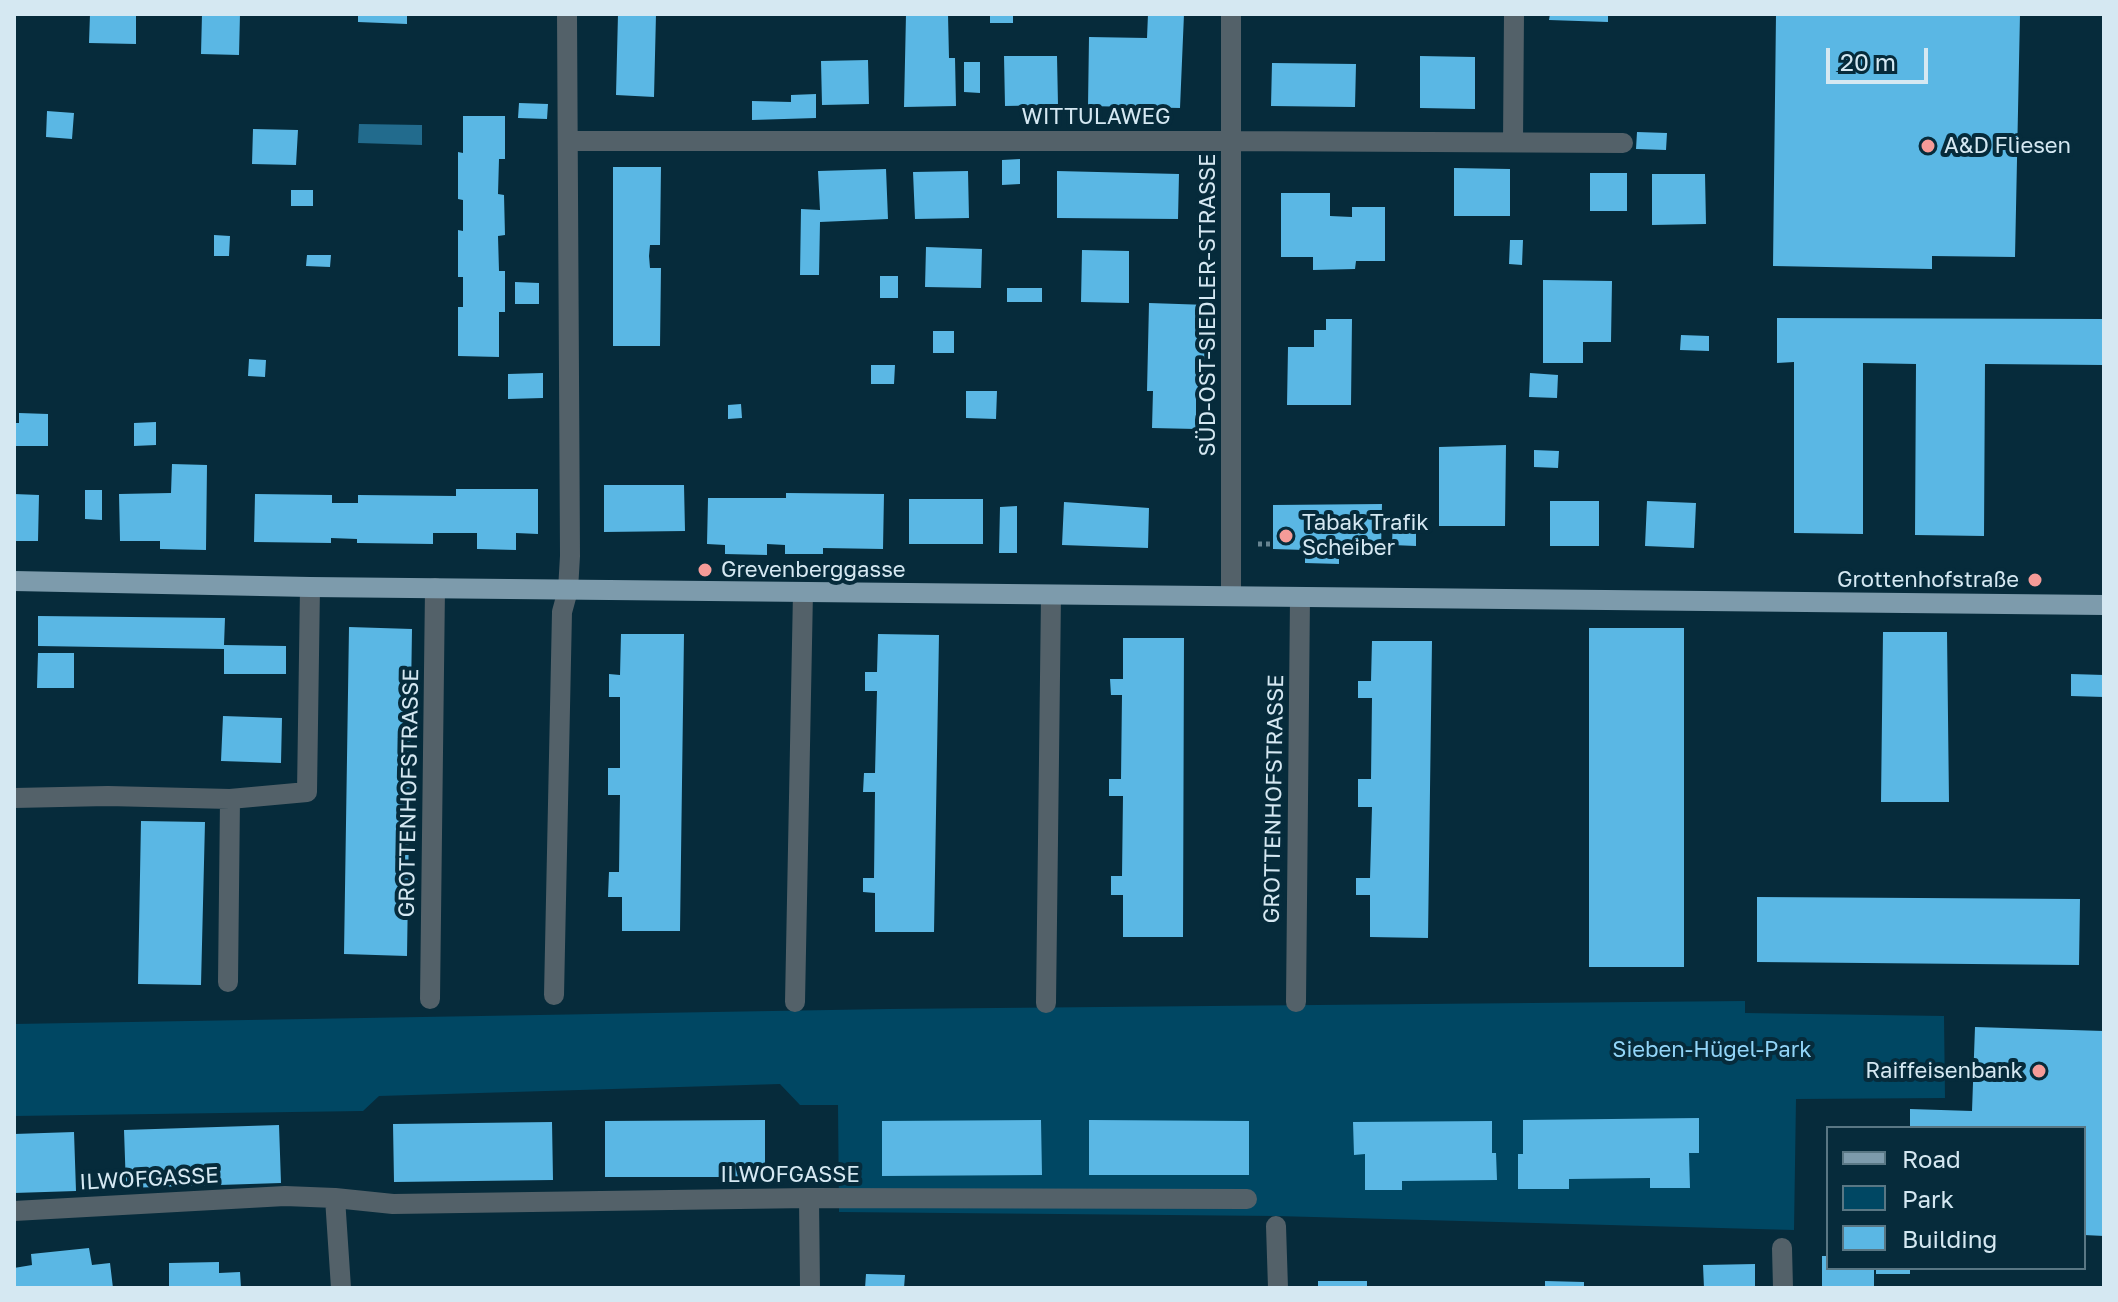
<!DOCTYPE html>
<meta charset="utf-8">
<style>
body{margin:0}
#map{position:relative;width:2118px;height:1302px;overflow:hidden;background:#062b3b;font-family:"Golos Text",sans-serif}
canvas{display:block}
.frame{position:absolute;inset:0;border:16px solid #d5e8f2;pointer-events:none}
.legend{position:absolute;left:1826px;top:1126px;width:260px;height:144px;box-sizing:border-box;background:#062b3b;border:2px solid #597784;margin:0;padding:10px 14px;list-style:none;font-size:24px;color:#d5e8f2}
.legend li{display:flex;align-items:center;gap:16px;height:40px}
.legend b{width:40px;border:2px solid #597784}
.scale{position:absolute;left:1826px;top:48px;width:102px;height:36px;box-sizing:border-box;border:4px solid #d5e8f2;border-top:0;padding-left:10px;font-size:24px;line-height:28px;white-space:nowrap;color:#d5e8f2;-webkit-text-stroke:6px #062b3b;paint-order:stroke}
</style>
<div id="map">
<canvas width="2118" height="1302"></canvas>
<div class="frame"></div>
<ul class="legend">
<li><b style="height:10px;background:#7d9bac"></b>Road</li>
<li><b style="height:22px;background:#004763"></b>Park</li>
<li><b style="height:22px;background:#5ab7e4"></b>Building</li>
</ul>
<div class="scale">20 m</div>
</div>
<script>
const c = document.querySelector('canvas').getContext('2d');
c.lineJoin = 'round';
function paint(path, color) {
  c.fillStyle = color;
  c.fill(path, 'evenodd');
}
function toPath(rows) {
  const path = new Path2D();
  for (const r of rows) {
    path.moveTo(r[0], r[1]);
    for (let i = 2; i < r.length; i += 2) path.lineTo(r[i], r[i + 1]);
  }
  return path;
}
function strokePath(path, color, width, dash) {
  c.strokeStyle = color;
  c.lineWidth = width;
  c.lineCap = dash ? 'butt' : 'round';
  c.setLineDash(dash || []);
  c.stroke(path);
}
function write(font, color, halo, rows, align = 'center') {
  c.font = font + ' "Golos Text",sans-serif';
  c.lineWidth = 8;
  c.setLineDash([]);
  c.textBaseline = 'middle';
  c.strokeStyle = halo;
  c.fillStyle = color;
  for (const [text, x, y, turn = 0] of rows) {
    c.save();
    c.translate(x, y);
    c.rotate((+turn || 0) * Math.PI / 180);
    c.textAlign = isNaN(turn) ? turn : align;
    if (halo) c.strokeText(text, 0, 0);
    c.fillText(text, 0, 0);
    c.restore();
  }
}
paint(toPath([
 [1745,1001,1745,1013,1944,1016,1945,1098,1796,1099,1794,1230,1276,1216,839,1212,838,1105,800,1105,780,1084,379,1096,363,1111,14,1116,14,1024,888,1009]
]), '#004763');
paint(toPath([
 [359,124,422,125,422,145,358,143]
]), '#226b8d');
paint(toPath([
 [90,14,136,14,136,44,89,43],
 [202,14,240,14,239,55,201,54],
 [358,14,407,14,407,24,358,22],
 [618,14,656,14,654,97,616,95],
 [906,14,948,14,949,58,955,58,956,106,904,107],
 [990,14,1013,14,1013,23,990,23],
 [1148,14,1184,14,1180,108,1088,106,1089,37,1147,38],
 [1550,14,1608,14,1608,22,1549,20],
 [1776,14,2020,14,2015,257,1932,256,1932,269,1773,266],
 [1004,56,1057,56,1058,105,1005,106],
 [1420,56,1475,57,1475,109,1420,108],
 [868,60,869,104,822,105,821,61],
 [964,62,980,62,980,93,964,92],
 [1272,63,1356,64,1355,107,1271,106],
 [816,94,816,118,752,120,752,101,791,102,791,95],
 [519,103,548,104,547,119,518,118],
 [47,111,74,113,72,139,46,137],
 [463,116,505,116,505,159,499,159,498,194,504,195,505,235,498,236,499,271,505,271,505,312,499,312,499,357,458,356,458,307,463,307,463,277,458,277,458,230,463,231,463,200,458,199,458,152,463,153],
 [253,129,298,130,296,165,252,164],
 [1637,132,1667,133,1666,150,1636,149],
 [1020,159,1020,184,1002,185,1002,160],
 [613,167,661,167,660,245,650,245,649,256,650,268,661,268,660,346,613,346],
 [1454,168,1510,169,1510,216,1454,216],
 [886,169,888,219,820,222,819,275,800,275,801,209,820,210,818,171],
 [968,171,969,218,915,219,913,172],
 [1057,171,1179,174,1178,219,1057,218],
 [1590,173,1627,173,1627,211,1590,211],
 [1652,174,1705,174,1706,224,1652,225],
 [291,190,313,190,313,206,291,206],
 [1281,193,1330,193,1330,216,1352,217,1352,207,1385,207,1385,261,1356,261,1355,269,1313,270,1313,257,1281,257],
 [214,235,230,236,229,256,214,256],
 [1510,240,1523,240,1522,265,1509,264],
 [926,247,982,249,981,288,925,287],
 [1082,250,1129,251,1129,303,1081,302],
 [307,255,331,255,330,267,306,266],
 [880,276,898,276,898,298,880,298],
 [1543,280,1612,281,1611,342,1583,342,1583,363,1543,363],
 [515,282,539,283,539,304,515,304],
 [1007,288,1042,288,1042,302,1007,302],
 [1149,303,1208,305,1205,393,1196,392,1196,429,1152,428,1153,391,1147,391],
 [1777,318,2103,319,2103,365,1985,364,1984,536,1915,535,1916,364,1863,363,1863,534,1794,533,1794,362,1777,363],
 [1326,319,1352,319,1351,405,1287,405,1288,347,1314,347,1314,330,1326,330],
 [933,331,954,331,954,353,933,353],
 [1681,335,1709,336,1709,351,1680,350],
 [249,359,266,360,265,377,248,376],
 [871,365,895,365,894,384,871,384],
 [543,373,543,398,508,399,508,374],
 [1530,373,1558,375,1557,398,1529,397],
 [966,391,997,391,996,419,966,418],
 [741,404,742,418,728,419,728,405],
 [19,413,48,414,48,446,14,446,14,423,19,423],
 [156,422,156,445,134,446,134,423],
 [1506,445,1505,526,1439,526,1439,447],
 [1534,450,1559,451,1558,468,1534,467],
 [172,464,207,465,206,550,160,549,160,541,120,541,119,494,171,493],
 [604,485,684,485,685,531,604,532],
 [456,489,538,489,538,534,516,533,516,550,477,549,477,533,433,533,433,544,357,543,357,539,331,538,331,543,254,542,255,494,332,495,332,503,358,503,358,495,456,496],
 [85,490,102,490,102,520,85,519],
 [786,493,884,494,883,549,823,548,823,554,785,554,785,545,767,544,767,555,725,554,725,545,707,544,708,498,786,498],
 [14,494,39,495,38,541,14,541],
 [909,499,983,499,983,544,909,544],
 [1550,501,1599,501,1599,546,1550,546],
 [1647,501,1696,503,1694,548,1645,546],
 [1064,502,1149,508,1148,548,1062,545],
 [1382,504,1381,551,1339,550,1339,564,1305,563,1305,550,1273,549,1273,505],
 [1017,506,1017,553,999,553,1000,507],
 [1393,516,1416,516,1416,546,1392,545],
 [38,616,225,618,224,645,286,646,286,674,224,674,224,649,38,646],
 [349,627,412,629,407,956,344,954],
 [1589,628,1684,628,1684,967,1589,967],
 [1883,632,1947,632,1949,802,1881,802],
 [621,634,684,634,680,931,622,931,622,897,608,897,609,872,619,872,620,795,608,795,608,768,620,768,620,697,609,697,609,674,620,675],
 [878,634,939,635,934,932,875,932,875,893,863,892,863,878,874,878,875,792,863,792,864,773,875,773,877,691,865,691,865,672,877,672],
 [1123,638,1184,638,1183,937,1123,937,1123,895,1111,895,1111,876,1122,876,1123,796,1109,796,1109,779,1121,779,1122,695,1111,695,1110,679,1123,679],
 [1372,641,1432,641,1428,938,1370,937,1370,895,1356,895,1356,878,1370,878,1372,807,1358,807,1358,779,1371,779,1372,698,1358,698,1358,681,1371,681],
 [38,653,74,653,74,688,37,688],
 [2071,674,2104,675,2104,697,2071,696],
 [223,716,282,718,281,763,221,761],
 [141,821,205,822,201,985,138,984],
 [1757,897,2080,899,2079,965,1757,962],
 [1975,1027,2104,1031,2104,1236,2084,1235,2084,1128,1910,1128,1910,1109,1972,1111],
 [1699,1118,1699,1153,1689,1153,1690,1188,1650,1188,1650,1178,1569,1179,1569,1189,1518,1189,1518,1154,1523,1154,1523,1120],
 [765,1120,765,1177,605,1177,605,1121],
 [1041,1120,1042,1175,882,1176,882,1121],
 [1089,1120,1249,1121,1249,1175,1089,1175],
 [1492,1121,1492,1153,1496,1153,1497,1180,1402,1181,1402,1190,1365,1190,1365,1154,1354,1155,1353,1122],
 [552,1122,553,1180,394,1182,393,1124],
 [279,1125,281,1183,126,1188,124,1130],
 [74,1132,76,1191,14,1193,14,1134],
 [89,1248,92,1265,110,1263,113,1288,14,1288,14,1268,32,1265,31,1254],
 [1822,1256,1828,1256,1828,1268,1874,1268,1874,1288,1822,1288],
 [219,1262,219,1273,240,1272,241,1288,169,1288,169,1263],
 [1755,1264,1755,1288,1704,1288,1703,1265],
 [1876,1268,1910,1268,1910,1274,1876,1274],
 [866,1274,905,1275,904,1288,865,1288],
 [1318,1281,1367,1281,1367,1288,1318,1288],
 [1545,1281,1584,1282,1584,1288,1545,1288]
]), '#5ab7e4');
strokePath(toPath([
 [1258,544,1273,544]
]), '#678491', 5, [4, 4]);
strokePath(toPath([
 [568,141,1233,141,1623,143],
 [1513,142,1514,14],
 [1231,596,1231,14],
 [14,798,108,796,230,799],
 [228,982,230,799,307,792,310,587],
 [554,995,562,612,568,590,570,556,567,14],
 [430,999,435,588],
 [795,1002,803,592],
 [1296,1002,1300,597],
 [1046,1003,1051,595],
 [335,1198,341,1288],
 [809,1198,810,1288],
 [14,1211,285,1196,335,1198,393,1204,809,1198,1247,1199],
 [1276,1226,1278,1288],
 [1782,1248,1783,1288]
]), '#536169', 20);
strokePath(toPath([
 [14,581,310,587,2104,605]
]), '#7d9bac', 20);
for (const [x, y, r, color] of [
 [1928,146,8,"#f59b98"],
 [1286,536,8,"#f59b98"],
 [705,570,8,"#f59b98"],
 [2035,580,8,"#f59b98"],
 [2039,1071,8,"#f59b98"]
]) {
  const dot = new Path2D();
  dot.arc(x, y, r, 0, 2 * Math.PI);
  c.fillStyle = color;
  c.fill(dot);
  strokePath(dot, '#062b3b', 3);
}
write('22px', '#d5e8f2', '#062b3b', [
 ["WITTULAWEG",1096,117],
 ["SÜD-OST-SIEDLER-STRASSE",1208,305,-90],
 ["GROTTENHOFSTRASSE",409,793,-89],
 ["GROTTENHOFSTRASSE",1274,799,-89],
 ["ILWOFGASSE",790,1175],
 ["ILWOFGASSE",149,1179,-3]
]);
write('22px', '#d5e8f2', '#062b3b', [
 ["A&D Fliesen",1944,146],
 ["Tabak Trafik",1302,523],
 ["Scheiber",1302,548],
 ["Grevenberggasse",721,570],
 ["Grottenhofstraße",2019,580,"right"],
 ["Raiffeisenbank",2023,1071,"right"]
], 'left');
write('22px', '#92d5f8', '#062b3b', [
 ["Sieben-Hügel-Park",1712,1050]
]);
</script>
